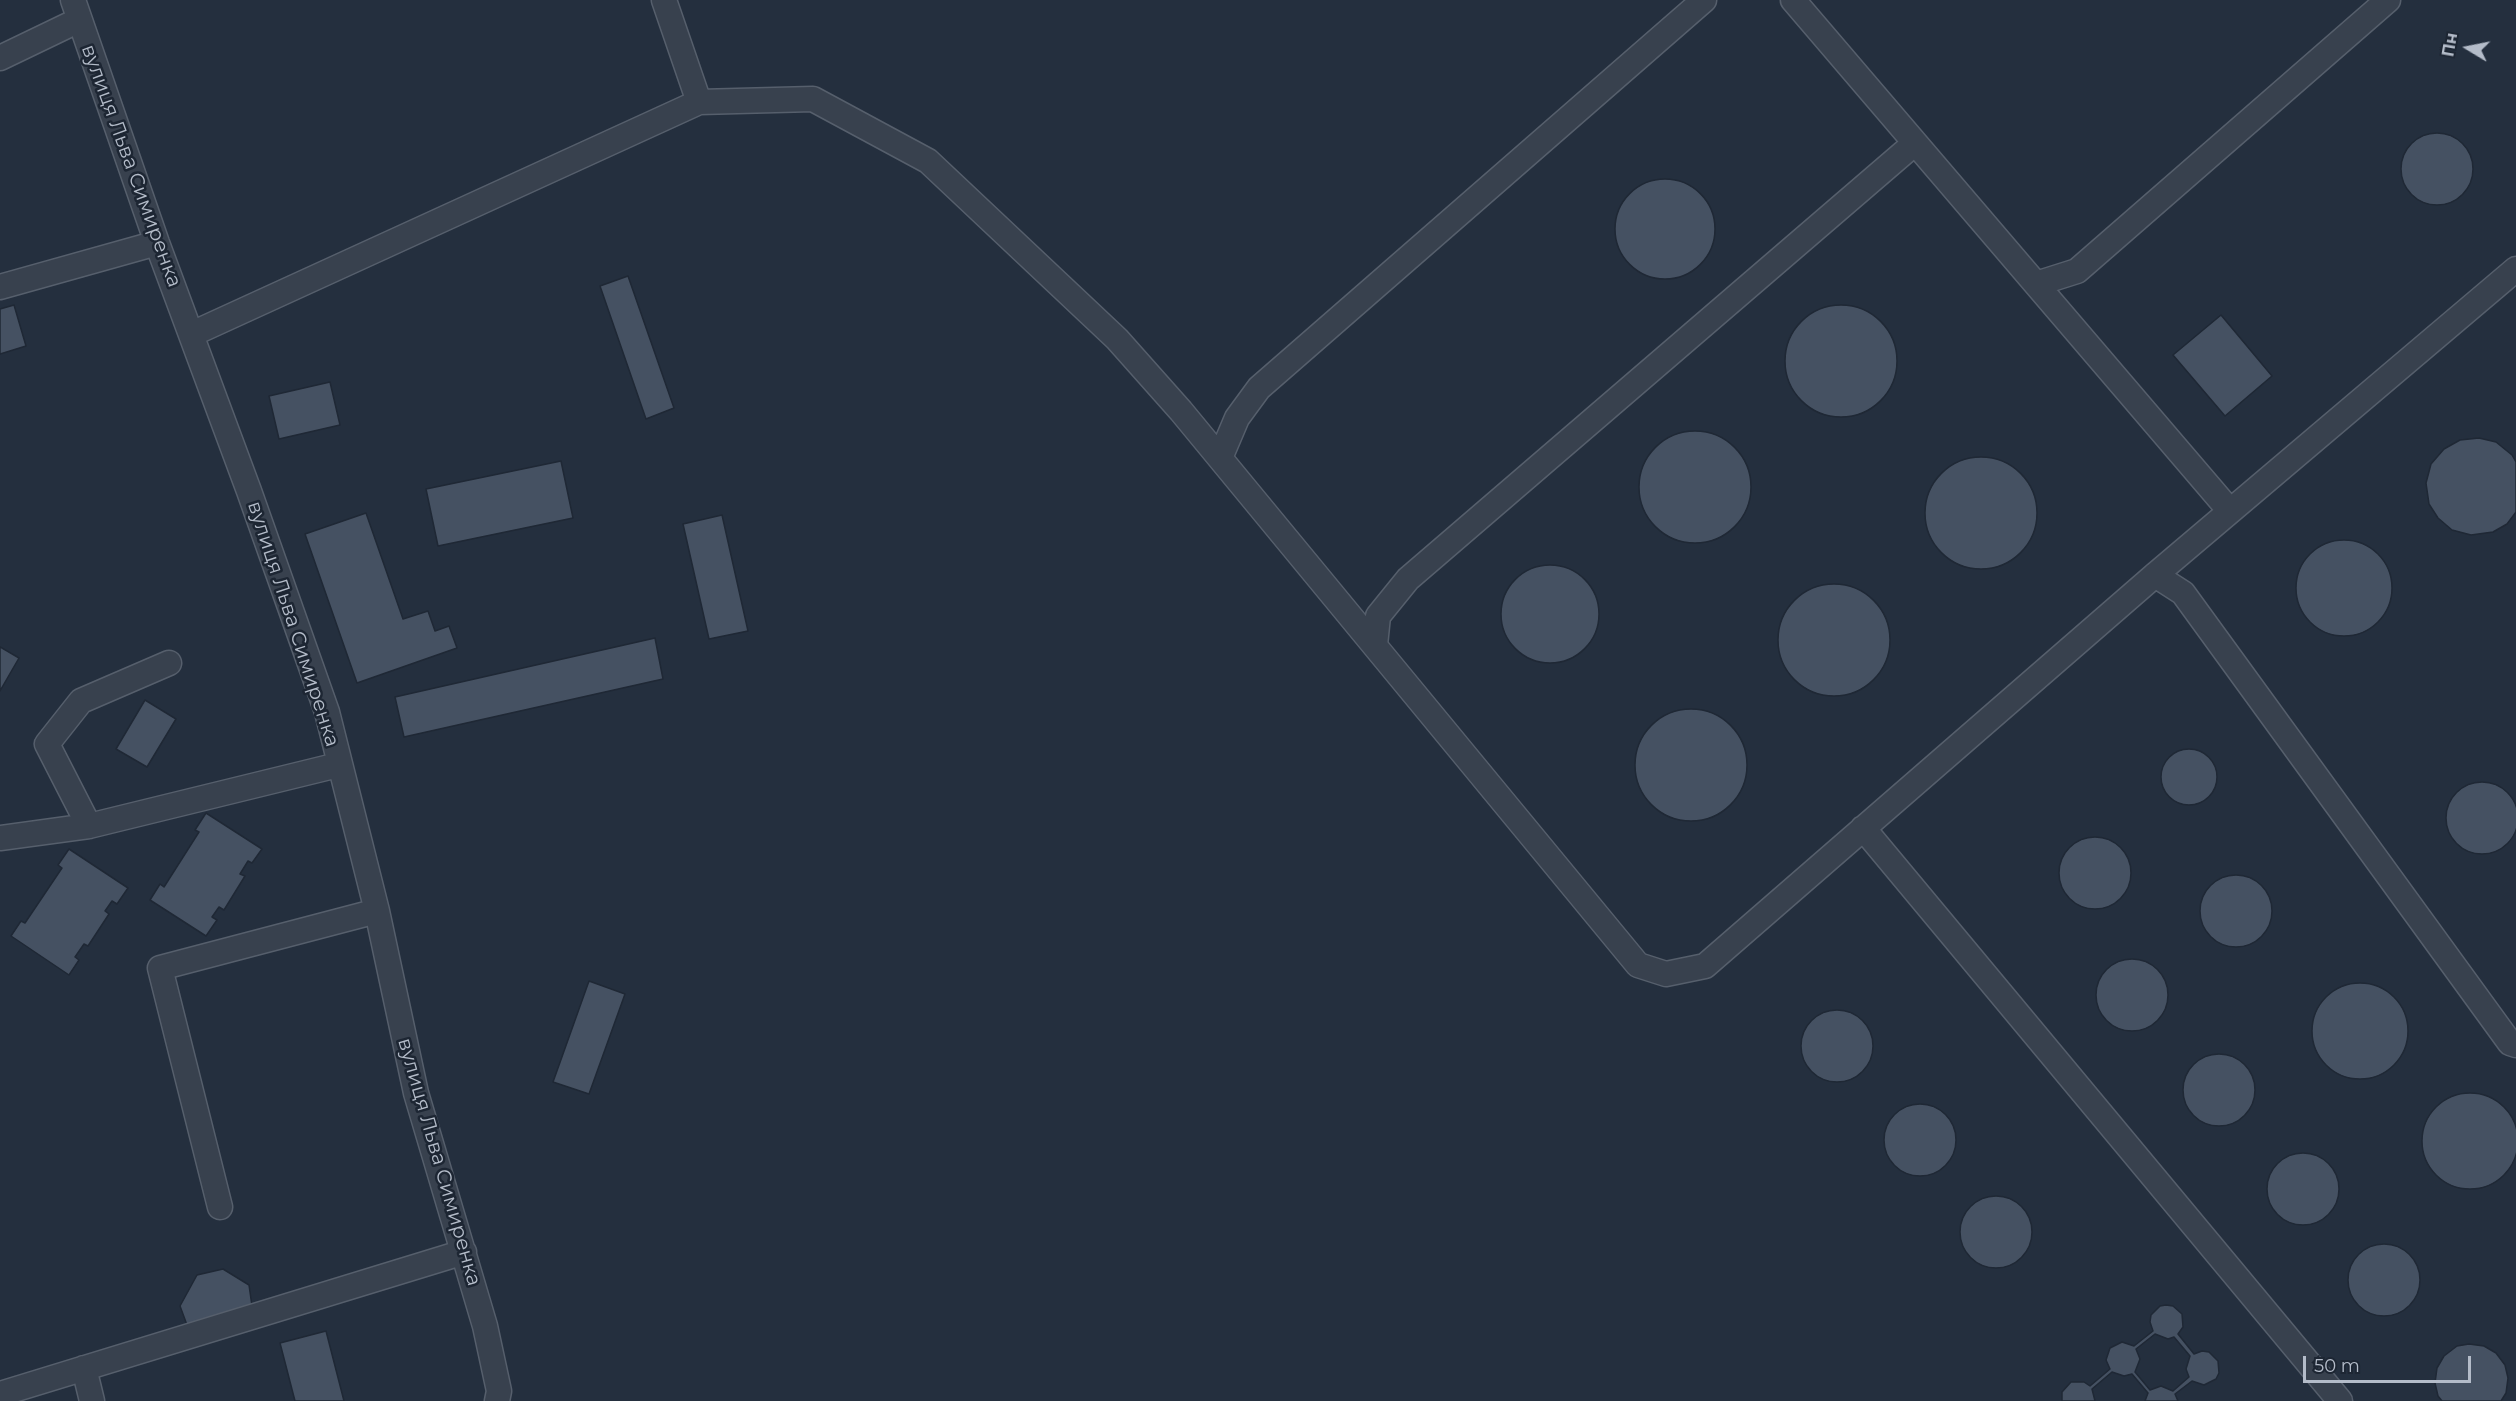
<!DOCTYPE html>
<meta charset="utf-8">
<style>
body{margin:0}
#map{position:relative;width:2516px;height:1401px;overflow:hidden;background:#242f3e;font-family:Montserrat,sans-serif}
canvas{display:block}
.north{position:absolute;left:2438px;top:18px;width:60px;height:60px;-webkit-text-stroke:4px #1d2633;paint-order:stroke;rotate:280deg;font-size:16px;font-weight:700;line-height:24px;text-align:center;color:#b4bcc9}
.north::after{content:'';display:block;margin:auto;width:21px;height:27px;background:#b4bcc9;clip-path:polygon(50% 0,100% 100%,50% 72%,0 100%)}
.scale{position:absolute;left:2303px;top:1356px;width:168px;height:27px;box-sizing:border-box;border:3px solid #b4bcc9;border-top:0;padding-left:8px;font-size:18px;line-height:21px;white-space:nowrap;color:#b4bcc9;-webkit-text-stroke:4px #1d2633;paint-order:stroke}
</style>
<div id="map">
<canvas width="2516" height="1401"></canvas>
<div class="north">Пн</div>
<div class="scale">50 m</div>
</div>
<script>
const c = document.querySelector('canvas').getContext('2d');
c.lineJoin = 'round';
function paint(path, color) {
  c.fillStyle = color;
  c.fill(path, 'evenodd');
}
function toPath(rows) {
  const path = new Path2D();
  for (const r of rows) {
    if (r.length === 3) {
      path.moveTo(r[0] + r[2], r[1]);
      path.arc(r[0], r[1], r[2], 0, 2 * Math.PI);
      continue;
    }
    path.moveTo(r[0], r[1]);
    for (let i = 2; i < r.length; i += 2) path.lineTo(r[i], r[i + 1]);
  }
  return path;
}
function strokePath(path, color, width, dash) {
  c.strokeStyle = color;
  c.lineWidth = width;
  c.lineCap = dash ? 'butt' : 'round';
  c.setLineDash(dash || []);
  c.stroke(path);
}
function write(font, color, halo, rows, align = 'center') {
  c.font = font + ' Montserrat,sans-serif';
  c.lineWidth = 5;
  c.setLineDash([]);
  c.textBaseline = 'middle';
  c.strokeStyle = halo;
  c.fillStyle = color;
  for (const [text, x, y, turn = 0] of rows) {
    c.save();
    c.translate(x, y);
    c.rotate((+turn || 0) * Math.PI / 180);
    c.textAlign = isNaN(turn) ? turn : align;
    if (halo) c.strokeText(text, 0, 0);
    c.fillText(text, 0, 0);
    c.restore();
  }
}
const building = toPath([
 [2437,169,36],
 [1665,229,50],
 [628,276,674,408,646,419,600,286,628,276],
 [1841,361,56],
 [14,305,26,346,0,354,0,309,14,305],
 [2221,315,2272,376,2225,416,2173,355,2221,315],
 [330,382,340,425,279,439,269,396,330,382],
 [1695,487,56],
 [2479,438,2496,442,2512,455,2516,462,2516,512,2507,524,2493,532,2471,535,2452,530,2438,518,2429,504,2426,483,2431,464,2444,449,2460,440,2479,438],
 [1981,513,56],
 [561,461,573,518,438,546,426,489,561,461],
 [366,513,403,619,428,611,435,631,449,626,457,648,357,683,305,534,366,513],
 [722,515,748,631,709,639,683,524,722,515],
 [2344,588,48],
 [1550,614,49],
 [1834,640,56],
 [655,638,663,679,404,737,395,697,655,638],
 [0,647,19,658,0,691,0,647],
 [145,700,176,719,147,767,116,749,145,700],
 [1691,765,56],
 [2189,777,28],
 [2482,818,36],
 [206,813,262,849,252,863,248,861,240,874,245,876,224,910,219,907,212,917,217,920,206,936,150,900,160,884,164,887,199,832,195,830,206,813],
 [2095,873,36],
 [69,849,128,888,117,904,112,901,105,911,109,914,88,946,84,944,75,957,79,960,69,975,11,936,21,921,25,923,62,868,58,865,69,849],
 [2236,911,36],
 [2132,995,36],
 [589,981,625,994,589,1094,553,1082,589,981],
 [2360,1031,48],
 [1837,1046,36],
 [2219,1090,36],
 [2470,1141,48],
 [1920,1140,36],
 [2303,1189,36],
 [1996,1232,36],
 [2384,1280,36],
 [223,1269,249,1285,252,1306,187,1325,180,1306,197,1275,223,1269],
 [2166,1305,2173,1306,2182,1314,2183,1327,2178,1334,2194,1354,2202,1351,2209,1352,2218,1361,2219,1373,2216,1379,2204,1385,2192,1381,2175,1394,2178,1401,2145,1401,2148,1393,2132,1374,2124,1376,2112,1372,2092,1389,2095,1401,2062,1401,2062,1392,2071,1382,2084,1382,2090,1386,2110,1369,2106,1360,2110,1348,2122,1342,2134,1346,2153,1331,2150,1322,2151,1315,2160,1306,2166,1305],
 [2155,1334,2168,1339,2174,1337,2190,1356,2186,1369,2189,1377,2173,1391,2161,1386,2150,1390,2135,1372,2140,1359,2136,1349,2155,1334],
 [326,1331,344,1401,295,1401,280,1343,326,1331],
 [2469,1344,2484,1346,2496,1353,2505,1365,2508,1378,2506,1393,2501,1401,2442,1401,2438,1396,2435,1383,2437,1368,2444,1356,2457,1346,2469,1344]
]);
paint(building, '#455162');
strokePath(building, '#1f2835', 1.5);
const minor = toPath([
 [73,0,157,243,249,491,327,712,377,911,416,1093,485,1326,499,1391,497,1401],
 [664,0,699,102],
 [1793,0,2230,511],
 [0,58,79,20],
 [2036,284,2077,271,2388,0],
 [0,287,157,243],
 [192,334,699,102,813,99,928,161,1117,339,1181,411,1638,965,1666,974,1705,966,2155,575,2516,269],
 [1220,458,1237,418,1259,388,1704,0],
 [2155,575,2183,593,2510,1043,2516,1045],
 [1375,645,1378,616,1408,579,1915,143],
 [89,826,47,744,81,701,169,663],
 [1863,828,2340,1401],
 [0,838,89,826,338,765],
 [220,1207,160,968,377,911],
 [84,1368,92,1401],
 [0,1394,464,1252]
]);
strokePath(minor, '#565f6c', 27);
strokePath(minor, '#38414e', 24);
write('20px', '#b4bcc9', '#1d2633', [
 ["вулиця Льва Симиренка",131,166,70],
 ["вулиця Льва Симиренка",293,624,72],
 ["вулиця Льва Симиренка",439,1162,74]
]);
</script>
